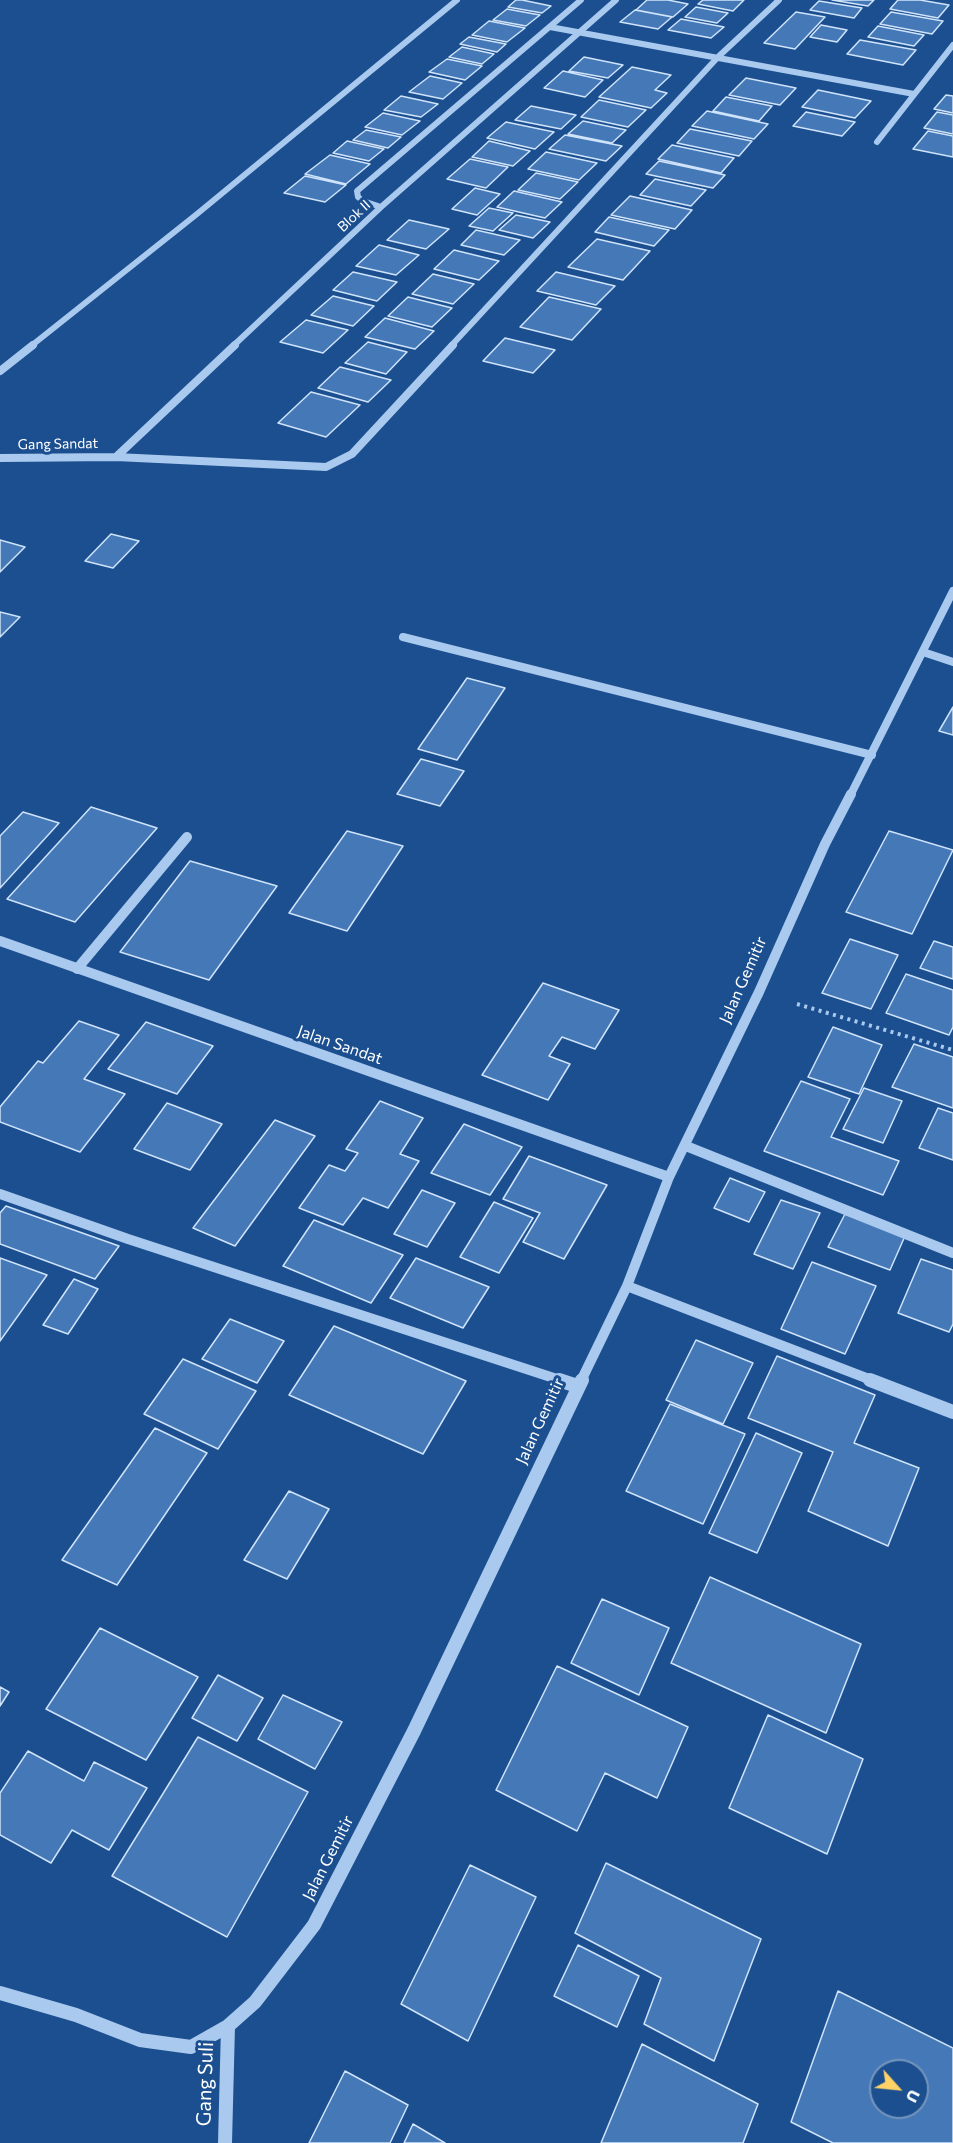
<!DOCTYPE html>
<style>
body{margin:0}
#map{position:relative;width:953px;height:2143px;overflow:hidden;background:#1b4f8f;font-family:Commissioner,sans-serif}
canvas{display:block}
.north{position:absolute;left:869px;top:2059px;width:60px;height:60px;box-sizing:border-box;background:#1b4f8f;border:2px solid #7695bc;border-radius:50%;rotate:117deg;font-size:16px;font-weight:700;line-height:24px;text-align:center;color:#fff}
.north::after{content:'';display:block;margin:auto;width:21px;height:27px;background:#ffd166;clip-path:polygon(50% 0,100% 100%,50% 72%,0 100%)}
</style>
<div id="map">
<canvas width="953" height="2143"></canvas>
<div class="north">U</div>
</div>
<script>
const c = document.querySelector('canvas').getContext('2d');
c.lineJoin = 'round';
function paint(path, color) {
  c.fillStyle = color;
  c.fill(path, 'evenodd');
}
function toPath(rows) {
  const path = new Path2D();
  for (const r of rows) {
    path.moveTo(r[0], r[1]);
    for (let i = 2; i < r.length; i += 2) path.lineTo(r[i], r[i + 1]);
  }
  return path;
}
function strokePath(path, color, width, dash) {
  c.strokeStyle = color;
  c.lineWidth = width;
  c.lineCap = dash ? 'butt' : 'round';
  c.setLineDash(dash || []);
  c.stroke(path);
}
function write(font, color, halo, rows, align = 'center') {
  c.font = font + ' Commissioner,sans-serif';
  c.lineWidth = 6;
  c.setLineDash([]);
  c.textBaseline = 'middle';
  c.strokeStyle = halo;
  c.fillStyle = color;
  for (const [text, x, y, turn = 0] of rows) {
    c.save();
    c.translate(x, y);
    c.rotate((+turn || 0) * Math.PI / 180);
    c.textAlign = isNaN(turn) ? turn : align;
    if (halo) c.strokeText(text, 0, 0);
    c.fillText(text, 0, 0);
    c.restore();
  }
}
const building = toPath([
 [516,0,522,0,551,6,542,13,508,7,516,0],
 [647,0,668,0,688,4,673,17,636,10,647,0],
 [703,0,744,0,733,11,698,4,703,0],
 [832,0,874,0,868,6,832,0],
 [898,0,920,0,949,5,938,18,890,9,898,0],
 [819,1,862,8,854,18,810,10,819,1],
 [696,7,728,13,717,23,685,17,696,7],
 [507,9,540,15,526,26,493,20,507,9],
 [635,10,672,17,658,29,620,22,635,10],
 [796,12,825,17,795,49,764,43,796,12],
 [891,12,943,21,932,34,880,24,891,12],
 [681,19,724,27,711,38,668,30,681,19],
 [489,21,525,28,507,42,472,35,489,21],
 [821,25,847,30,837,42,810,37,821,25],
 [878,26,924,35,914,46,868,37,878,26],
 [469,37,506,44,497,52,460,44,469,37],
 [860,40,916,50,903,65,847,54,860,40],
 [462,47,494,54,482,64,449,57,462,47],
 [584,57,623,65,608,78,569,71,584,57],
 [447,59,482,66,465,80,429,72,447,59],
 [632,67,671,75,655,90,667,93,651,108,599,97,632,67],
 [563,71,603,80,585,97,544,88,563,71],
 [430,76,462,83,443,99,409,92,430,76],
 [746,78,796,88,780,105,729,95,746,78],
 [818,90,871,101,855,118,802,107,818,90],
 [946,95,953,96,953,113,934,109,946,95],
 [401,96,438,104,421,117,384,110,401,96],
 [726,97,772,106,759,121,713,111,726,97],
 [599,100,646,110,628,127,581,117,599,100],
 [531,106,576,115,561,129,515,120,531,106],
 [707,111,768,124,754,139,692,126,707,111],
 [806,112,855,122,842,136,793,126,806,112],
 [937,112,953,115,953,134,924,128,937,112],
 [383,113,420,121,402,135,365,127,383,113],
 [583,121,626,130,612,143,568,134,583,121],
 [506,122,554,132,535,149,487,138,506,122],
 [690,129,752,141,739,156,677,143,690,129],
 [366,130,401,137,388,148,353,140,366,130],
 [928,131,953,136,953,157,913,149,928,131],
 [565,135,622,146,606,161,549,149,565,135],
 [347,141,384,149,369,161,333,153,347,141],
 [489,141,530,151,513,166,472,157,489,141],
 [672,145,734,158,721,173,658,159,672,145],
 [546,152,597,163,579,180,528,169,546,152],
 [330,155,370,164,346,184,305,174,330,155],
 [470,159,508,167,486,188,447,179,470,159],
 [659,161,725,175,713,188,646,174,659,161],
 [536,173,578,182,560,199,518,190,536,173],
 [305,176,346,185,325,202,284,193,305,176],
 [655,179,706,190,691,206,640,195,655,179],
 [475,188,500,194,477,215,452,209,475,188],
 [514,191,562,202,545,218,497,207,514,191],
 [630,196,692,210,675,229,611,215,630,196],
 [489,208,513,213,493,231,469,226,489,208],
 [516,215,550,222,533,238,499,230,516,215],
 [609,217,669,230,654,246,595,232,609,217],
 [409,220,449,229,426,249,387,240,409,220],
 [476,230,520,240,504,255,461,245,476,230],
 [597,239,650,251,623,280,568,267,597,239],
 [379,245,419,255,396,275,356,266,379,245],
 [454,250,499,261,479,280,434,269,454,250],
 [353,272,397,282,377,301,333,290,353,272],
 [556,272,615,286,596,305,537,291,556,272],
 [433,274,474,284,453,304,412,294,433,274],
 [333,296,374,306,353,326,311,315,333,296],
 [408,297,452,308,432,327,388,316,408,297],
 [549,297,601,309,572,340,520,327,549,297],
 [385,318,434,331,415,349,365,337,385,318],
 [306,320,348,330,323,353,280,342,306,320],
 [505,338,555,350,533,373,483,361,505,338],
 [368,342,407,352,386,374,345,363,368,342],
 [340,367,391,380,368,402,318,388,340,367],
 [311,392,360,405,326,437,278,423,311,392],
 [111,534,139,541,113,568,85,561,111,534],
 [0,540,25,547,0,572,0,540],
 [0,612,20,617,0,637,0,612],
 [467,678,505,688,457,760,418,749,467,678],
 [953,707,953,735,939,731,953,707],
 [421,759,464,771,440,806,397,794,421,759],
 [91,807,157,828,75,922,7,899,91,807],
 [23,812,59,823,0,888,0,836,23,812],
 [347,831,403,846,347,931,289,913,347,831],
 [889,831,953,850,912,934,846,912,889,831],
 [190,861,277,886,209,980,120,952,190,861],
 [850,939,898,955,871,1009,822,993,850,939],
 [934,941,953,947,953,979,920,968,934,941],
 [906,974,953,990,953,1027,949,1035,886,1013,906,974],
 [543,983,619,1010,595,1049,562,1037,549,1056,570,1064,548,1100,482,1075,543,983],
 [79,1021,119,1035,84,1079,125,1094,80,1152,0,1122,0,1107,38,1061,43,1063,79,1021],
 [146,1022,213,1046,177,1094,108,1069,146,1022],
 [833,1027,882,1045,859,1094,808,1077,833,1027],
 [914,1044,953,1057,953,1108,892,1087,914,1044],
 [801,1081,850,1099,831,1137,899,1161,883,1195,764,1151,801,1081],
 [864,1088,902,1101,883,1143,843,1129,864,1088],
 [380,1101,423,1118,400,1154,419,1161,388,1208,363,1198,343,1225,299,1208,329,1165,345,1171,358,1153,346,1149,380,1101],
 [167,1103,222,1124,190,1170,134,1149,167,1103],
 [938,1108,953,1113,953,1160,919,1148,938,1108],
 [275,1120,315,1136,235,1246,193,1228,275,1120],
 [464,1124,522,1147,490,1195,431,1173,464,1124],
 [529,1156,607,1185,564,1259,523,1242,540,1213,503,1199,529,1156],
 [730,1178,765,1192,749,1222,714,1208,730,1178],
 [422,1190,455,1203,427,1247,394,1234,422,1190],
 [781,1200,820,1213,793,1269,754,1254,781,1200],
 [494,1202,533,1218,499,1273,460,1257,494,1202],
 [6,1206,119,1246,95,1279,0,1244,0,1213,6,1206],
 [845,1214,905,1236,890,1270,828,1247,845,1214],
 [314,1220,403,1255,371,1303,283,1266,314,1220],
 [0,1258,47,1275,0,1341,0,1258],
 [416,1258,489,1287,463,1328,390,1298,416,1258],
 [921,1259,953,1270,953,1324,949,1332,898,1313,921,1259],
 [812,1262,876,1286,845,1354,781,1329,812,1262],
 [74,1279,98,1289,68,1334,43,1325,74,1279],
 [230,1319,284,1341,257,1383,202,1359,230,1319],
 [334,1326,466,1381,423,1454,289,1395,334,1326],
 [696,1340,753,1363,723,1424,666,1400,696,1340],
 [777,1356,875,1395,854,1443,919,1468,888,1546,808,1511,833,1452,748,1418,777,1356],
 [183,1359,256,1391,218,1449,144,1414,183,1359],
 [670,1404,745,1434,703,1524,626,1491,670,1404],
 [155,1428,207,1453,117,1585,62,1560,155,1428],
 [756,1433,802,1453,757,1553,709,1533,756,1433],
 [289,1491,329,1509,287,1579,244,1560,289,1491],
 [710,1577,861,1644,826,1733,671,1663,710,1577],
 [602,1599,669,1628,639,1695,571,1663,602,1599],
 [100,1628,198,1677,146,1760,46,1709,100,1628],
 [557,1666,688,1727,657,1798,605,1773,577,1831,496,1790,557,1666],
 [218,1675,263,1698,237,1741,192,1718,218,1675],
 [0,1687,9,1692,0,1706,0,1687],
 [283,1695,342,1722,315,1769,258,1739,283,1695],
 [768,1715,863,1759,827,1854,729,1808,768,1715],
 [198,1737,308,1792,227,1937,112,1876,198,1737],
 [28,1751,84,1781,94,1762,147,1788,109,1850,72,1830,51,1863,0,1835,0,1793,28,1751],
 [606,1863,761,1939,714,2061,644,2024,661,1978,575,1933,606,1863],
 [470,1865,536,1897,468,2041,401,2004,470,1865],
 [578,1945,639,1976,617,2027,554,1996,578,1945],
 [838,1991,953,2048,953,2143,833,2143,791,2122,838,1991],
 [881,2071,917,2071,917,2107,881,2107,881,2071],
 [642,2044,758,2104,743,2143,601,2143,642,2044],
 [345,2071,408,2105,390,2143,309,2143,345,2071],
 [413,2124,445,2143,404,2143,413,2124]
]);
paint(building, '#4478b7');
strokePath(building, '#cfe3fa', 1.5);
strokePath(toPath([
 [797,1004,953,1050]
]), '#a9c9ee', 4, [3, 4.5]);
strokePath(toPath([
 [550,27,914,94],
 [877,142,953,45],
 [381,207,363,201,358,197,357,191,581,0],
 [31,346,197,214,457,0],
 [233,346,381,207,616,0],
 [451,346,718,57,779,0]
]), '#a9c9ee', 6);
strokePath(toPath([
 [0,371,33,345],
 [116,457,235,345],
 [0,458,116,457,326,467,352,454,453,345],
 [403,637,872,755],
 [923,652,953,662],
 [850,796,953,591]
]), '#a9c9ee', 8);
strokePath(toPath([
 [0,941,669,1177],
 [77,969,187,837],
 [686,1146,953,1253],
 [0,1194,128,1239,563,1381],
 [627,1286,874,1381],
 [581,1381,627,1286,669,1177,759,992,825,844,851,794]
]), '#a9c9ee', 10);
strokePath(toPath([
 [559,1380,577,1386],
 [870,1380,953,1412],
 [0,1993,76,2015,140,2040,191,2047,228,2026,255,2002,314,1925,414,1731,582,1380],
 [225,2143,228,2026]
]), '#a9c9ee', 14);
write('14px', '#fff', '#1b4f8f', [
 ["Blok II",354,216,-43],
 ["Gang Sandat",58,444,-1]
]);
write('16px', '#fff', '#1b4f8f', [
 ["Jalan Gemitir",743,980,-66],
 ["Jalan Sandat",340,1045,19],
 ["Jalan Gemitir",540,1421,-65],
 ["Jalan Gemitir",328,1858,-63]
]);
write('20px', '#fff', '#1b4f8f', [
 ["Gang Suli",205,2084,-88]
]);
</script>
